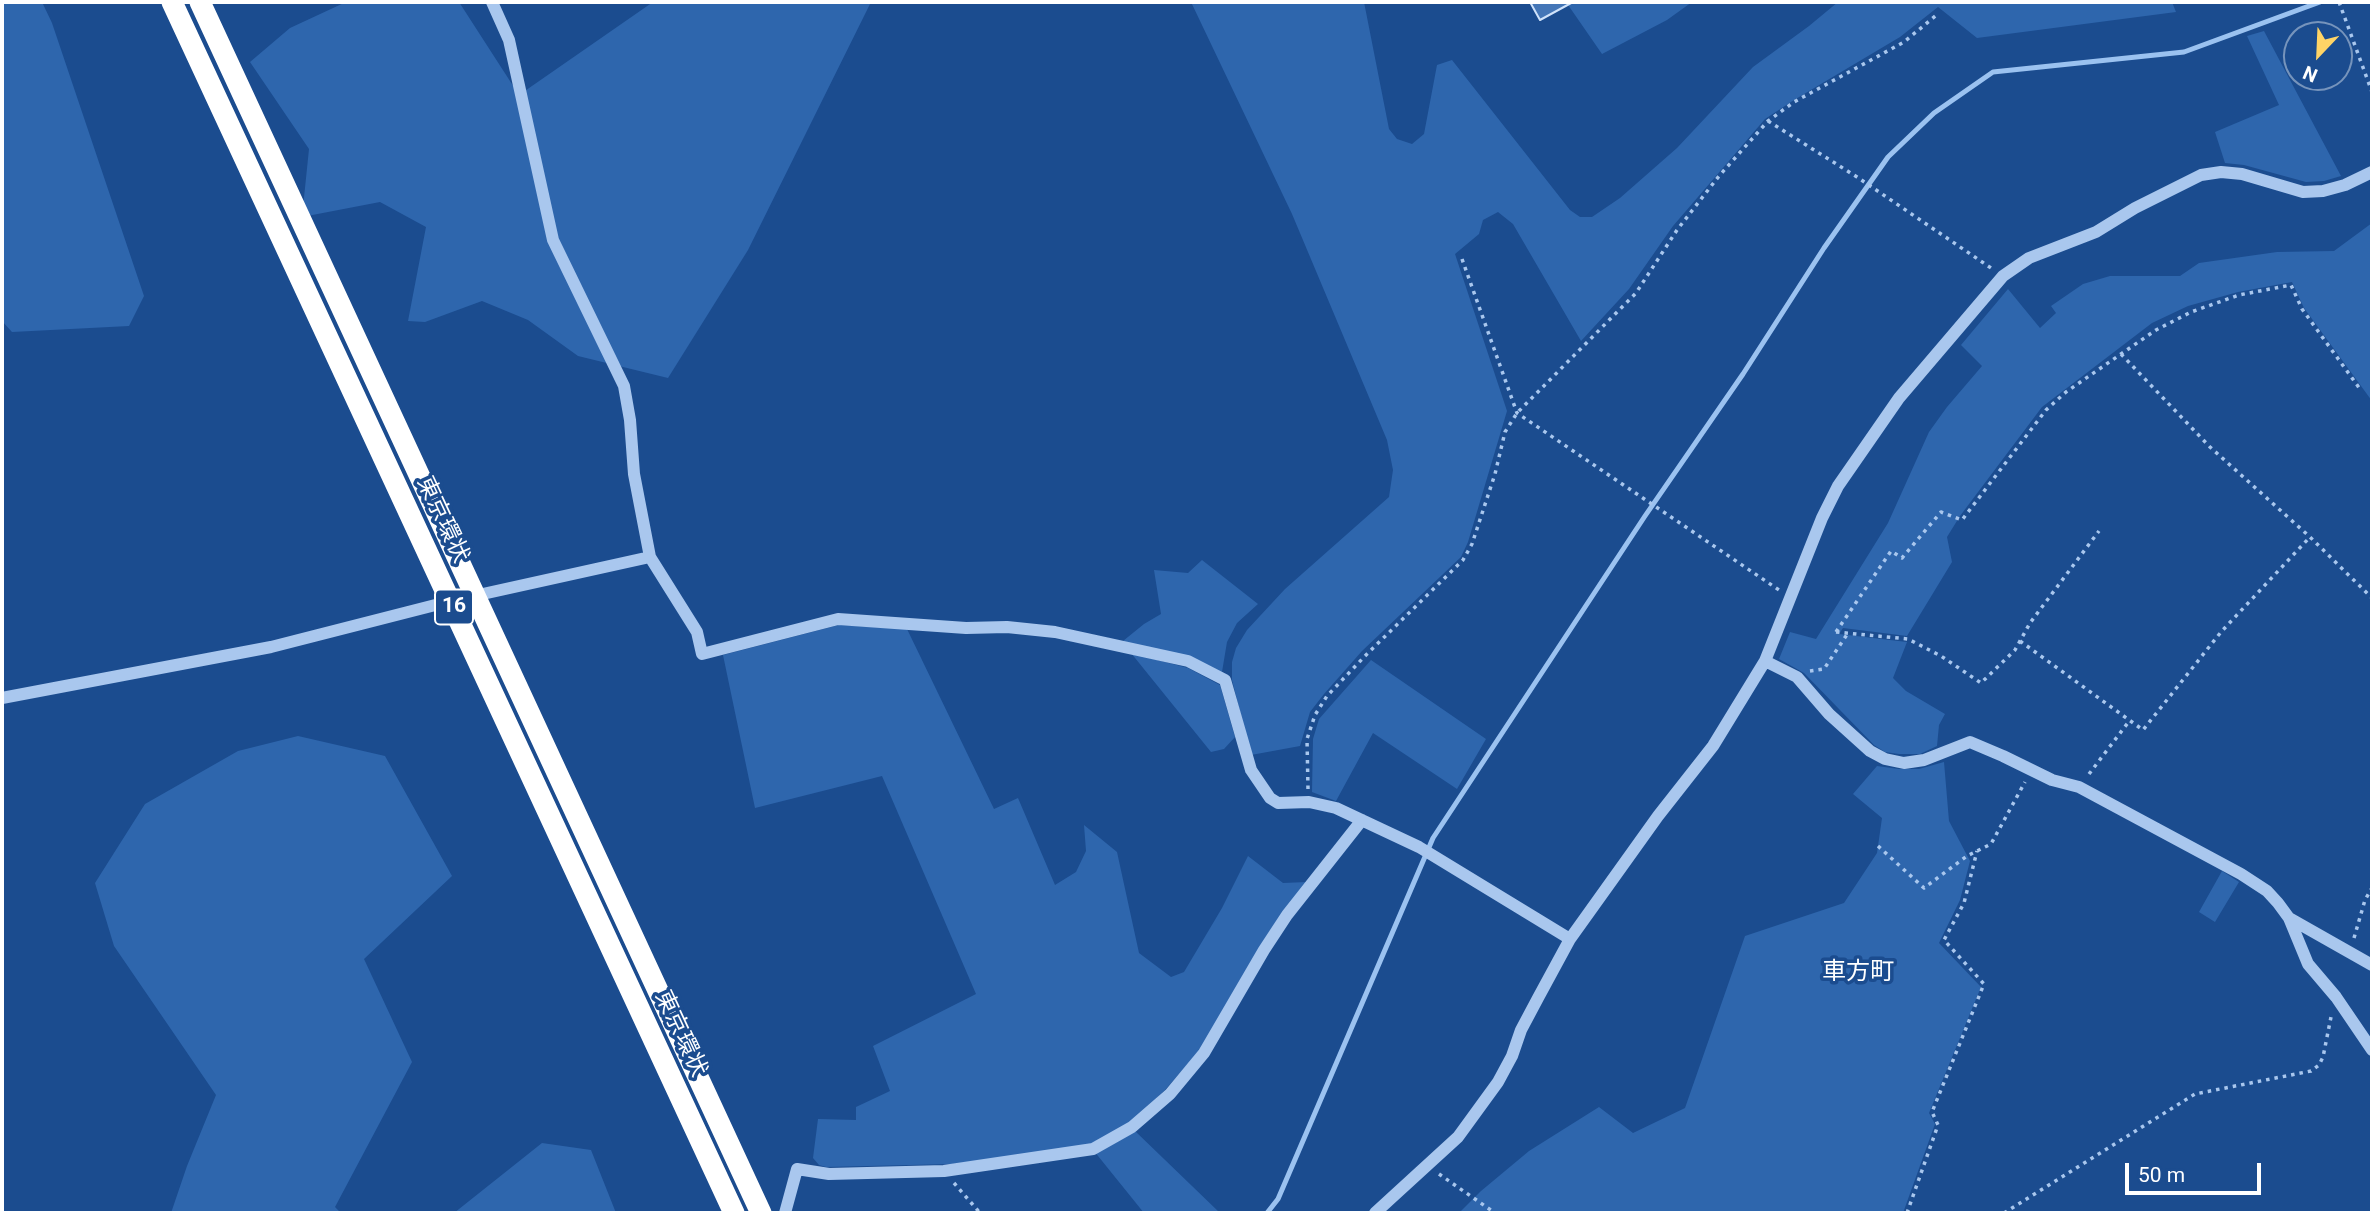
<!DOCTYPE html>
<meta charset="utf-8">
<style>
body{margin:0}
#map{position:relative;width:2374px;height:1215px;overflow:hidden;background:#1b4c8f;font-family:Roboto,sans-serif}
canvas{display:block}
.frame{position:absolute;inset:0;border:4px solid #fff;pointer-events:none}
.north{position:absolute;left:2283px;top:21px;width:70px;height:70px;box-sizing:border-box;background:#1b4c8f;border:2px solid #7694bc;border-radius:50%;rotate:203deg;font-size:19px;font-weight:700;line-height:28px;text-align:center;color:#fff}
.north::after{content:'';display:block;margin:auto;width:24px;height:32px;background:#ffd466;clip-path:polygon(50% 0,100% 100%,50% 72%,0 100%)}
.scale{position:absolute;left:2125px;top:1163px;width:136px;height:32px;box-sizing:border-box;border:4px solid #fff;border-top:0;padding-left:9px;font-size:21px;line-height:24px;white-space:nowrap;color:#fff;-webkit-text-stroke:5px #1b4c8f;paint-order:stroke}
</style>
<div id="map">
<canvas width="2374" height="1215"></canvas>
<div class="frame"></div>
<div class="north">N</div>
<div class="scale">50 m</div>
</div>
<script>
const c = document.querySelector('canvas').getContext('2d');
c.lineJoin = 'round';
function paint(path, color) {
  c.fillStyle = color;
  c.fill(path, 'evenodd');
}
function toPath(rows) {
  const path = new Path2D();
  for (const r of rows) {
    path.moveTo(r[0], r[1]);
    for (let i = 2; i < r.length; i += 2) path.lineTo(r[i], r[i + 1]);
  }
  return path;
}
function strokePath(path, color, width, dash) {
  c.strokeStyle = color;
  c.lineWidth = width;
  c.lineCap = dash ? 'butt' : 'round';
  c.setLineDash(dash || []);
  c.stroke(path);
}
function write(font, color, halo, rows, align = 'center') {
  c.font = font + ' Roboto,"Noto Sans JP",sans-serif';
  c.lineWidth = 7;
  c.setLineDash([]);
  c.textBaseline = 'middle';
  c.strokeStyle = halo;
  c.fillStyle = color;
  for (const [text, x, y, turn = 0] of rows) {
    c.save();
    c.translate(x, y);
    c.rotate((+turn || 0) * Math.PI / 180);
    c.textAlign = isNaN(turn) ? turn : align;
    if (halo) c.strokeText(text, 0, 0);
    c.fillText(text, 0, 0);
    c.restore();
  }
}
paint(toPath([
 [2,2,42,2,52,23,144,296,129,326,12,332,2,321],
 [346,2,459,2,519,95,653,2,871,2,748,250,668,378,578,356,528,320,482,301,425,322,408,321,426,227,380,202,302,217,309,149,250,62,290,28],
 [1191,2,1364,2,1389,129,1397,139,1412,144,1424,134,1437,65,1452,60,1570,210,1580,217,1592,217,1620,198,1677,148,1753,67,1809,26,1838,2,2172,2,2176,12,1977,38,1938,7,1900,37,1794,100,1765,119,1673,226,1629,289,1581,341,1513,224,1498,212,1483,220,1479,234,1455,254,1507,411,1468,542,1461,557,1362,651,1324,694,1310,712,1300,746,1251,755,1232,680,1232,662,1236,648,1247,630,1285,589,1389,497,1393,470,1387,440,1292,214],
 [1566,2,1692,2,1667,20,1602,54],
 [2264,31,2341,176,2324,181,2306,182,2244,165,2225,163,2215,132,2279,105,2247,36],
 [2372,223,2372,401,2304,308,2292,282,2238,292,2188,306,2152,323,2042,407,1960,516,1947,537,1952,562,1907,636,1843,628,1839,634,1907,642,1893,678,1906,691,1945,714,1939,725,1937,746,1920,754,1899,754,1885,752,1874,745,1804,673,1779,659,1790,632,1816,639,1888,523,1929,432,1947,407,1982,366,1961,345,2008,289,2040,328,2056,313,2051,306,2083,284,2110,276,2180,276,2199,263,2277,252,2334,251],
 [1202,560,1258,604,1237,623,1227,642,1222,672,1123,641,1144,624,1161,614,1154,570,1188,573],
 [839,625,907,629,994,809,1018,798,1055,885,1076,872,1086,851,1084,825,1117,852,1139,953,1171,977,1184,972,1222,908,1248,856,1283,883,1307,882,1199,1051,1165,1090,1130,1124,1090,1146,953,1164,826,1167,819,1165,813,1158,818,1119,856,1120,856,1107,890,1091,873,1046,976,994,882,776,755,808,723,655],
 [1131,653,1188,668,1220,685,1235,737,1224,749,1211,752],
 [1371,660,1486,739,1457,789,1373,733,1336,801,1312,792,1313,739,1319,719],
 [298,736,385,756,452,876,364,959,412,1062,335,1207,341,1213,171,1213,187,1166,216,1095,114,946,95,883,145,804,238,751],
 [1944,762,1949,821,1970,861,1960,900,1939,943,1981,987,1929,1113,1935,1124,1903,1213,1459,1213,1481,1191,1529,1151,1599,1107,1633,1133,1685,1108,1745,936,1844,903,1877,853,1882,818,1853,794,1877,766,1899,769,1919,769],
 [2222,871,2239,882,2215,922,2199,912],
 [1135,1131,1220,1213,1144,1213,1094,1151],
 [542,1143,591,1150,616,1213,454,1213]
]), '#2e66ad');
strokePath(toPath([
 [1267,1213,1278,1199,1433,838,1645,516,1743,374,1824,248,1888,157,1934,113,1993,72,2184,52,2320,2]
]), '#9bc2f0', 5);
const building = toPath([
 [1530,2,1573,2,1540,20,1530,2]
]);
paint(building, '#4476b7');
strokePath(building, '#cfe2fa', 2);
strokePath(toPath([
 [2339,2,2372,92],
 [1768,121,1857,177,1991,268],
 [1462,259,1517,413,1779,590],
 [2121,354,2210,447,2310,537,2372,598],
 [1836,632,1891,551,1902,558,1941,512,1962,520,2046,410,2066,392,2121,354,2156,330,2191,312,2239,295,2291,285,2302,309,2360,389],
 [1836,632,1908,639,1941,656,1981,683,2015,650,2030,623,2099,531],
 [2020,641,2143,730,2221,632,2310,537],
 [1810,671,1824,669,1848,633],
 [2089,774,2130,720],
 [1308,789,1307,739,1315,715,1327,696,1365,656,1463,560,1472,544,1495,474,1505,432,1517,413,1636,293,1677,230,1719,176,1768,121,1794,102,1904,42,1939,13],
 [1878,846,1924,888,1967,856,1991,844,2025,782],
 [2354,938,2365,900,2372,888],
 [1439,1174,1495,1213],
 [954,1183,980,1213],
 [1907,1213,1938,1125,1932,1112,1984,984,1944,940,1964,903,1977,851],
 [2004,1213,2195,1094,2311,1071,2319,1065,2323,1057,2331,1017]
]), '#a9c7ee', 3.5, [3.5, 5]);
strokePath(toPath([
 [492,2,509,40,553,240,624,386,630,420,634,474,650,557],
 [1765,661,1797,677,1829,714,1870,751,1885,759,1904,763,1924,760,1970,742,2003,756,2052,780,2079,787,2241,874,2267,891,2278,903,2289,918,2308,964,2336,997,2372,1050],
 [2,698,271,647,451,601,650,557,697,632,702,654,838,619,966,628,1007,627,1055,632,1188,661,1225,680,1251,770,1270,798,1278,803,1309,802,1336,808,1419,847,1570,939],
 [2289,918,2372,965],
 [785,1213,797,1169,829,1174,944,1171,1093,1149,1132,1127,1170,1094,1204,1053,1264,950,1287,915,1362,820],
 [1375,1213,1458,1137,1498,1082,1512,1056,1521,1030,1538,998,1570,939,1658,816,1713,746,1765,661,1822,518,1838,486,1899,398,2003,276,2029,258,2096,232,2135,208,2201,175,2221,172,2242,174,2303,192,2323,191,2345,185,2372,172]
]), '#a9c7ee', 12);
strokePath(toPath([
 [172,2,734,1213],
 [200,2,761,1213]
]), '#fff', 21);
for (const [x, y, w] of [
 [454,607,38]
]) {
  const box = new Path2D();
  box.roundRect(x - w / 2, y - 17.5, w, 35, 5);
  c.fillStyle = '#1b4c8f';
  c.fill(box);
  strokePath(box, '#fff', 2);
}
write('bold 21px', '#fff', null, [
 ["16",454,607]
]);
write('23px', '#fff', '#1b4c8f', [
 ["東京環状",442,520,65],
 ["東京環状",680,1034,65]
]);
write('24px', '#fff', '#1b4c8f', [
 ["車方町",1858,973]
]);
</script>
